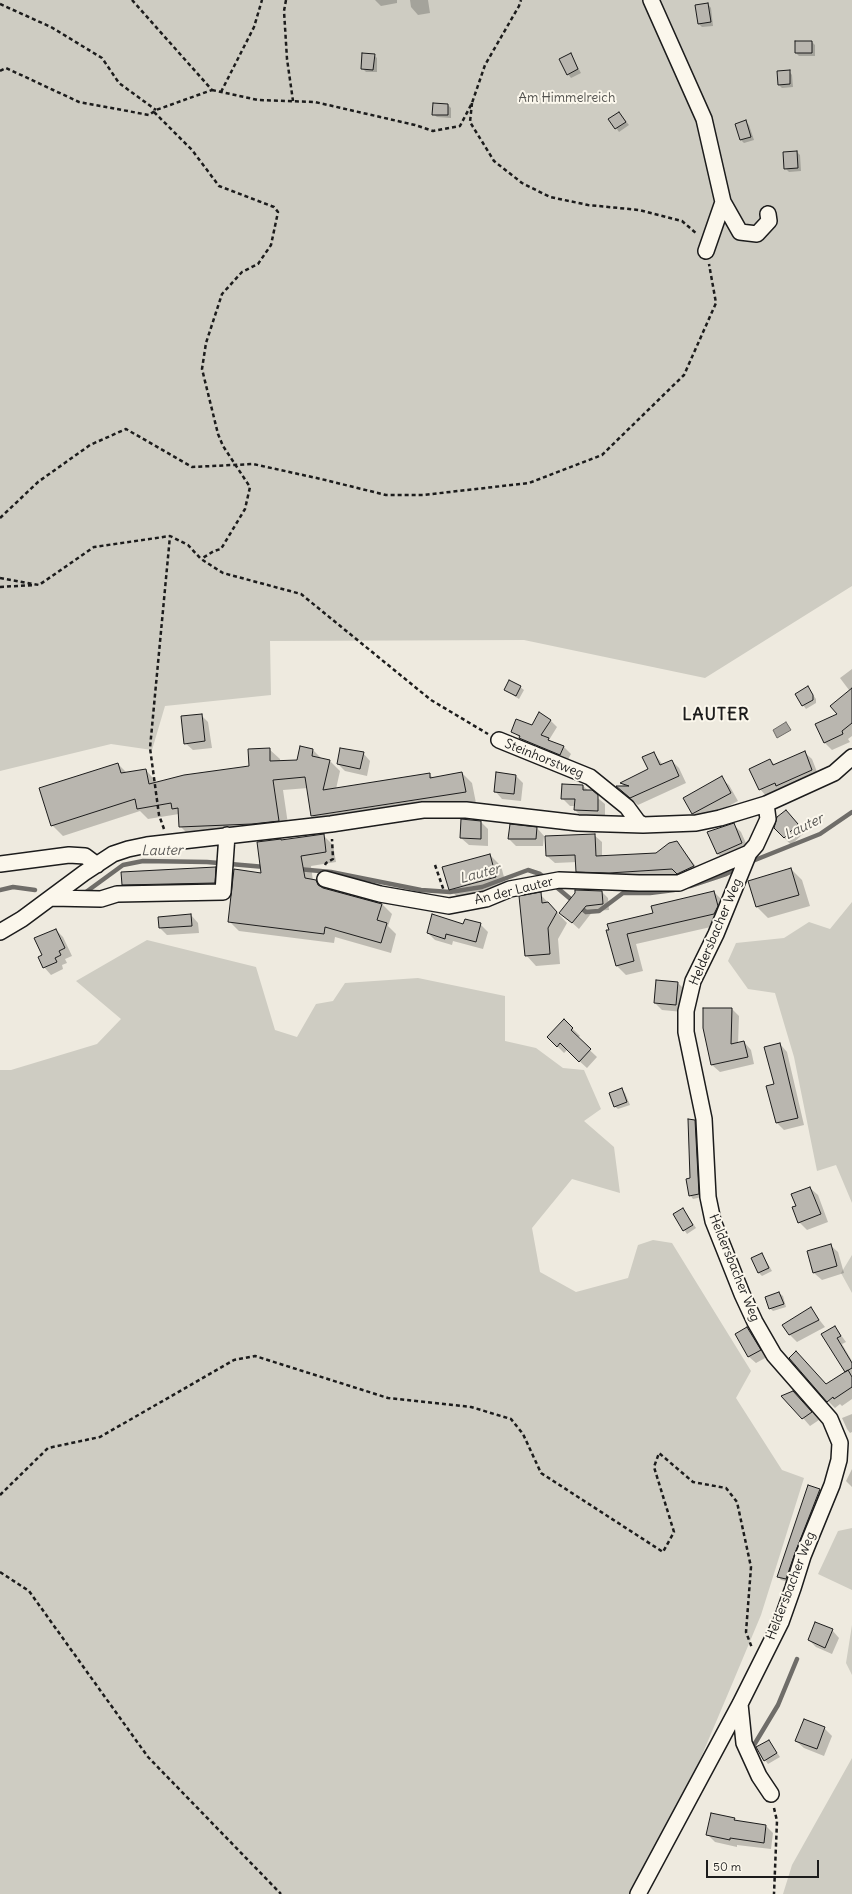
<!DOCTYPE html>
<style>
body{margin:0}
#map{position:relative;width:852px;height:1894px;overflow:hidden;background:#eeeadf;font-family:Delius,sans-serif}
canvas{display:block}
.scale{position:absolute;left:706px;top:1860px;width:113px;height:18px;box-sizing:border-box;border:2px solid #1c1c1c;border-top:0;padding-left:5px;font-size:12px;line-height:14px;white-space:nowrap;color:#1c1c1c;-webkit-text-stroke:3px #fbf7ec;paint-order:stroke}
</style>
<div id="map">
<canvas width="852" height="1894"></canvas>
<div class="scale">50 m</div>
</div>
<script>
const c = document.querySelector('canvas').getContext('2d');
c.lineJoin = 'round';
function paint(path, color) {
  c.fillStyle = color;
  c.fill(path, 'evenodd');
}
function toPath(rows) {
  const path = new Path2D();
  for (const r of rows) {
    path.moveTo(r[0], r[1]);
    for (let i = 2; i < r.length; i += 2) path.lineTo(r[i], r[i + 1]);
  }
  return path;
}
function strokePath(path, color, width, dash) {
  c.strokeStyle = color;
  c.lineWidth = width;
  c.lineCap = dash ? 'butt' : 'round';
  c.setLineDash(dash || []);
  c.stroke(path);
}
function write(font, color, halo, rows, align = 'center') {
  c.font = font + ' Delius,sans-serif';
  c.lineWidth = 4;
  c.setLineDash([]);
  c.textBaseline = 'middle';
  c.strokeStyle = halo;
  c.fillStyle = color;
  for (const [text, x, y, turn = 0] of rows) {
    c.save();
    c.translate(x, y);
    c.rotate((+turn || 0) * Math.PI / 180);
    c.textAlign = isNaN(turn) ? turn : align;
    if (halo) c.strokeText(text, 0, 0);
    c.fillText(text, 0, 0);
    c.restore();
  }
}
paint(toPath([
 [0,0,852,0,852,586,705,678,524,640,270,641,271,695,165,706,152,750,111,744,0,771],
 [852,902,852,1203,836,1165,817,1171,794,1057,775,993,748,989,728,961,736,943,784,938,809,922,830,929],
 [147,940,256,967,275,1030,297,1037,316,1004,333,1001,345,983,418,978,505,996,505,1041,536,1048,563,1068,584,1070,601,1109,584,1121,614,1147,620,1193,572,1179,532,1228,540,1272,576,1292,628,1278,638,1245,653,1240,672,1243,751,1371,736,1398,782,1470,804,1478,761,1615,730,1689,688,1788,631,1894,0,1894,0,1070,11,1070,97,1044,121,1019,76,981],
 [852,1255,852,1293,841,1273],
 [852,1528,852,1590,818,1574,838,1531],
 [852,1625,852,1675,846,1663],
 [852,1758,852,1894,783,1894,792,1865]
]), '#ceccc2');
const water = toPath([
 [786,722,791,730,777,738,773,730,786,722]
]);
paint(water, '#a6a39d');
strokePath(water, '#6f6d69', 1);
paint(toPath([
 [375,0,397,0,397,3,381,6],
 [410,0,428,0,430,13,418,15,411,7],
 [708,4,711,8,713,26,702,27,699,24],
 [812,42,815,45,815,56,799,56,796,53],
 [374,55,377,58,377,72,366,72,362,68],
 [571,55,581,73,571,78,568,74],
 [789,71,792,75,793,87,782,88,779,85],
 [448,105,451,108,451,118,437,117,433,114],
 [619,113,629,125,619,132,610,119],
 [746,122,749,125,754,140,744,143,741,140,736,124],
 [797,152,800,155,801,171,789,172,785,168],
 [852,669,852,694,840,678],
 [520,687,524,690,519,699,505,690],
 [808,688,816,699,816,703,806,709,803,705],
 [852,699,852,736,848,739,850,742,832,750,825,743,816,724,839,714],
 [201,715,208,722,212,748,193,750,185,743],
 [550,720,557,727,549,740,552,743,564,747,571,754,567,761,527,745,513,731],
 [269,749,280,759,280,762,298,761,313,750,322,759,329,760,340,771,336,789,429,774,433,778,462,773,472,783,476,803,323,826,312,816,308,788,283,790,289,831,191,837,180,826,179,814,148,819,140,811,63,836,52,825,118,764,127,773,146,770,157,783,250,767],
 [804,752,812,759,819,777,767,797,760,789,770,760,775,765],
 [363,753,370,761,367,776,345,771,338,764],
 [654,753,663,765,672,761,679,768,686,783,638,805,624,793,625,787,621,783,649,770],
 [516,776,523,783,521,801,502,799,495,791],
 [721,778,729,785,738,801,700,821,693,814,685,799],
 [583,786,605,804,605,818,582,817,575,810,575,806,570,806,562,798],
 [793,818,805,832,791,845,775,828],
 [481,822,488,829,488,846,469,845,461,838],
 [733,824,741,832,749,850,725,861,718,854],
 [537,828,544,836,543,846,516,846,509,839],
 [323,835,333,845,336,862,311,866,313,881,324,889,382,904,392,914,388,926,396,934,391,953,335,937,334,943,239,931,229,921,262,874,281,840,282,841],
 [594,835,602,842,602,856,657,854,677,842,701,873,685,881,584,879,577,871,577,862,555,863,547,856,546,837],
 [490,855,501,866,507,888,461,900,449,889],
 [215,868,226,879,225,894,134,896,123,884],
 [791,869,802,880,810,906,768,918,757,907],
 [602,892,608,898,609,910,593,911,579,929,560,912],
 [714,892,724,902,724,924,636,944,643,971,626,975,616,965,608,931],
 [540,894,567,923,558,939,560,964,536,966,526,955],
 [191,915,198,923,199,933,167,935,160,928],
 [480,924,488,932,483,949,453,941,452,945,435,940,428,933,464,925],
 [56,930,63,937,72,956,65,959,67,963,62,965,63,969,51,975,44,967,43,956],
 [678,983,685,990,683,1012,662,1010,655,1003],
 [732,1009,739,1016,738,1044,744,1042,751,1050,754,1064,720,1072,712,1065],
 [564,1020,580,1036,577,1038,597,1057,587,1068,567,1050,564,1053,548,1037],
 [780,1044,787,1052,804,1125,784,1130,777,1123,768,1087,775,1085],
 [622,1090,625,1093,630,1105,618,1109,614,1106],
 [694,1120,698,1124,702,1197,693,1199,690,1195],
 [810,1188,818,1195,828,1222,807,1230,799,1222,797,1206],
 [683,1209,696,1228,687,1234,674,1215],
 [830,1245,838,1252,844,1273,822,1280,814,1273,808,1251],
 [762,1254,772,1271,762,1276,759,1273],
 [779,1293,783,1296,786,1307,773,1311,770,1308],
 [810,1308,825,1327,797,1342,790,1335],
 [835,1327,846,1342,842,1344,852,1361,852,1399,842,1406,840,1404,835,1408,828,1401,827,1385,846,1373,823,1334],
 [747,1328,754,1335,767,1357,756,1363,748,1356],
 [800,1399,819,1420,810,1426,803,1418],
 [852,1414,852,1432,850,1433,847,1429,842,1418],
 [852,1469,852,1487,846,1481],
 [819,1490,823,1493,790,1582,781,1580,778,1576],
 [832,1630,839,1638,832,1654,816,1647,809,1640],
 [824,1728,832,1736,824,1756,804,1748,796,1741],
 [769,1741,780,1757,768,1764,765,1760],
 [734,1819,736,1821,766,1826,773,1833,771,1849,737,1845,737,1847,715,1842,707,1834]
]), '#0003');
strokePath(toPath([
 [750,862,820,834,852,812],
 [298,869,331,872,421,890,450,892,482,887,528,870,540,874,547,879],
 [554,885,586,912,599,911,623,893,650,893,674,890],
 [690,886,726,874,740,867],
 [0,890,13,887,35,890],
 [86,892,123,865,143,861,207,862,265,867],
 [754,1745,778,1705,797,1659]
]), '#6f6d69', 4.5);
const building = toPath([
 [708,3,711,22,698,24,695,5,708,3],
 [795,41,812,41,812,53,795,53,795,41],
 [362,53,375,54,373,70,361,69,362,53],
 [571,53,578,69,567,75,559,59,571,53],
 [790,70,790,84,778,85,777,71,790,70],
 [433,103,448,104,448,115,432,115,433,103],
 [619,112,626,122,615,129,608,119,619,112],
 [746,120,751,137,740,140,735,124,746,120],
 [797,151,798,168,784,169,783,152,797,151],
 [509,680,521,686,516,696,504,690,509,680],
 [808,686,813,695,813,700,802,706,795,694,808,686],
 [852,688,852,723,842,731,843,734,824,743,815,724,837,714,830,706,852,688],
 [539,712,551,720,541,735,549,738,548,740,564,746,560,755,519,738,520,736,511,732,516,719,532,725,539,712],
 [202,714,205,741,184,744,181,716,202,714],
 [300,746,313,749,312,756,330,760,323,790,430,773,430,778,462,772,466,792,311,816,305,777,273,780,279,821,252,824,179,827,178,808,172,809,171,803,137,809,135,799,51,826,39,788,118,763,121,773,146,769,149,784,184,775,249,766,248,749,270,748,270,761,297,760,300,746],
 [340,748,364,752,360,769,337,764,340,748],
 [805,751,812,770,776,786,775,783,759,790,749,769,770,759,773,765,805,751],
 [654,752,660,765,672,760,679,776,630,798,616,786,629,786,620,783,648,769,642,757,654,752],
 [496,772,516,775,514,794,494,792,496,772],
 [722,776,731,793,692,814,683,798,722,776],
 [562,784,583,785,583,790,592,790,598,795,598,811,574,810,575,799,561,799,562,784],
 [786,810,798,824,784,838,774,828,777,817,786,810],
 [461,819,481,821,481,839,460,838,461,819],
 [734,823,742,843,717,854,707,832,734,823],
 [510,824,537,827,536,839,508,839,510,824],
 [324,834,326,852,301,856,305,878,316,880,318,885,323,888,382,904,377,920,387,923,381,943,325,927,324,934,228,922,234,869,261,873,257,842,281,839,281,840,324,834],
 [595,834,596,856,656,853,669,843,677,841,694,866,677,874,672,869,609,873,576,872,575,855,546,856,545,836,595,834],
 [490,854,496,877,449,890,442,867,490,854],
 [216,867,215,883,122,885,121,872,216,867],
 [791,868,799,895,756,907,748,881,791,868],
 [575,890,602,891,603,904,586,906,572,923,559,913,575,893,575,890],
 [714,891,718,906,714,914,627,934,634,961,616,966,606,930,609,930,607,924,653,913,651,906,714,891],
 [541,892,542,903,548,902,557,912,548,928,550,954,525,956,519,896,541,892],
 [191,914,192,926,159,928,158,917,191,914],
 [432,914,463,924,465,919,481,923,476,942,446,934,445,939,427,933,432,914],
 [56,929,65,948,59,951,61,955,55,958,57,962,43,968,38,957,42,955,34,938,56,929],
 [656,980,678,982,676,1005,654,1003,656,980],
 [703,1008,732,1008,731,1044,744,1041,748,1057,711,1065,703,1028,703,1008],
 [564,1019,573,1028,571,1030,591,1049,579,1062,560,1043,557,1047,547,1037,564,1019],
 [780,1043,798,1118,776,1123,766,1086,774,1084,764,1047,780,1043],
 [622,1088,627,1102,614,1107,609,1093,622,1088],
 [688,1119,695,1120,699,1194,689,1196,686,1179,690,1178,688,1119],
 [810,1187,821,1214,798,1223,792,1207,796,1206,791,1194,810,1187],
 [683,1208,693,1225,683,1231,673,1214,683,1208],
 [831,1244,837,1266,813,1273,807,1251,831,1244],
 [762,1253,769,1268,758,1273,751,1258,762,1253],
 [779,1292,784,1304,769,1309,765,1297,779,1292],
 [811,1307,819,1320,789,1335,782,1325,811,1307],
 [835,1326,841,1336,837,1338,852,1363,852,1368,845,1372,821,1334,835,1326],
 [747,1327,761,1350,748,1357,735,1334,747,1327],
 [796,1351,826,1384,848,1370,852,1377,852,1387,834,1399,833,1397,827,1402,789,1358,796,1351],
 [793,1391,812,1412,802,1419,781,1396,793,1391],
 [808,1485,820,1489,795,1553,786,1579,777,1577,808,1485],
 [815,1622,833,1629,825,1648,808,1640,815,1622],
 [804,1719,825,1727,817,1749,795,1741,804,1719],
 [769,1740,777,1753,764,1761,756,1747,769,1740],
 [711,1813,735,1818,734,1820,766,1825,764,1843,730,1838,730,1840,706,1835,711,1813]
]);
paint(building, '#b9b6af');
strokePath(building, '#1c1c1c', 1);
const minor = toPath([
 [651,0,704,119,723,202,706,251],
 [723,202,740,232,757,234,769,221,768,214],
 [499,740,590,777,627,807,638,822,643,825],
 [0,864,69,855,85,856,97,865],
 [325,879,380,894,449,906,486,899,510,889,559,880,639,883,679,883,749,853],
 [51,898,101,899,117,894,223,892,227,835],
 [0,932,22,919,84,873,113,854,128,849,147,845,331,824,423,810,466,810,578,823,643,825,696,823,720,818,766,804,834,773,852,757],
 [740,1704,744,1743,759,1776,771,1794],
 [638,1894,740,1704,781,1622,793,1588,803,1556,832,1485,839,1460,840,1443,830,1419,774,1355,755,1322,742,1294,713,1221,708,1197,704,1119,686,1032,686,1011,693,981,716,934,749,853,756,845,768,819,766,804]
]);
strokePath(minor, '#1c1c1c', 18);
strokePath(toPath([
 [286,0,284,11,287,59,293,101],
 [0,4,51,27,102,58,119,83,156,110],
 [0,71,6,68,79,102,149,115,156,110,212,90,132,0],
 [212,90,258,100,315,102,415,125,433,131,460,126,472,103,485,65,519,6,521,0],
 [221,92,254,27,262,0],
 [472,103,470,122,494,161,522,183,550,197,588,205,639,210,682,221,697,234],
 [154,112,192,150,219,186,274,207,278,212,271,245,258,264,242,272,222,294,206,343,202,369,218,434,223,446,250,487,245,509,221,549,214,551,201,559],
 [0,518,38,482,90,445,126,429,192,467,253,464,321,479,386,495,423,495,529,483,602,455,684,375,716,303,709,264],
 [0,578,39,585,94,547,170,536,188,545,201,559,223,573,301,594,431,700,488,734],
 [0,587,35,585],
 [164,829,159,815,150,748,170,536],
 [325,865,326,863,333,859,332,839],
 [435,865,444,891],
 [0,1495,48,1448,100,1437,234,1360,255,1356,388,1398,471,1407,511,1419,523,1434,541,1473,663,1552,674,1532,654,1467,659,1453,693,1482,726,1488,737,1502,751,1567,746,1632,752,1648],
 [0,1572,29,1591,148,1757,281,1894],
 [774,1808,777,1821,774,1894]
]), '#1c1c1c', 2.5, [4, 3]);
strokePath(minor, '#fbf7ec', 15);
write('13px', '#51514e', '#fbf7ec', [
 ["Am Himmelreich",567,98]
]);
write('13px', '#1c1c1c', '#fbf7ec', [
 ["Steinhorstweg",544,759,22],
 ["An der Lauter",514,891,-14],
 ["Heldersbacher Weg",716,932,-67],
 ["Heldersbacher Weg",734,1268,68],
 ["Heldersbacher Weg",791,1586,-69]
]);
write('italic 14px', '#5a5956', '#fbf7ec', [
 ["Lauter",804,827,-26],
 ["Lauter",162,851,-1],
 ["Lauter",480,874,-15]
]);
c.letterSpacing = '1px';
write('bold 17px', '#1c1c1c', '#fbf7ec', [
 ["LAUTER",716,715]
]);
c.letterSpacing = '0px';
</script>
